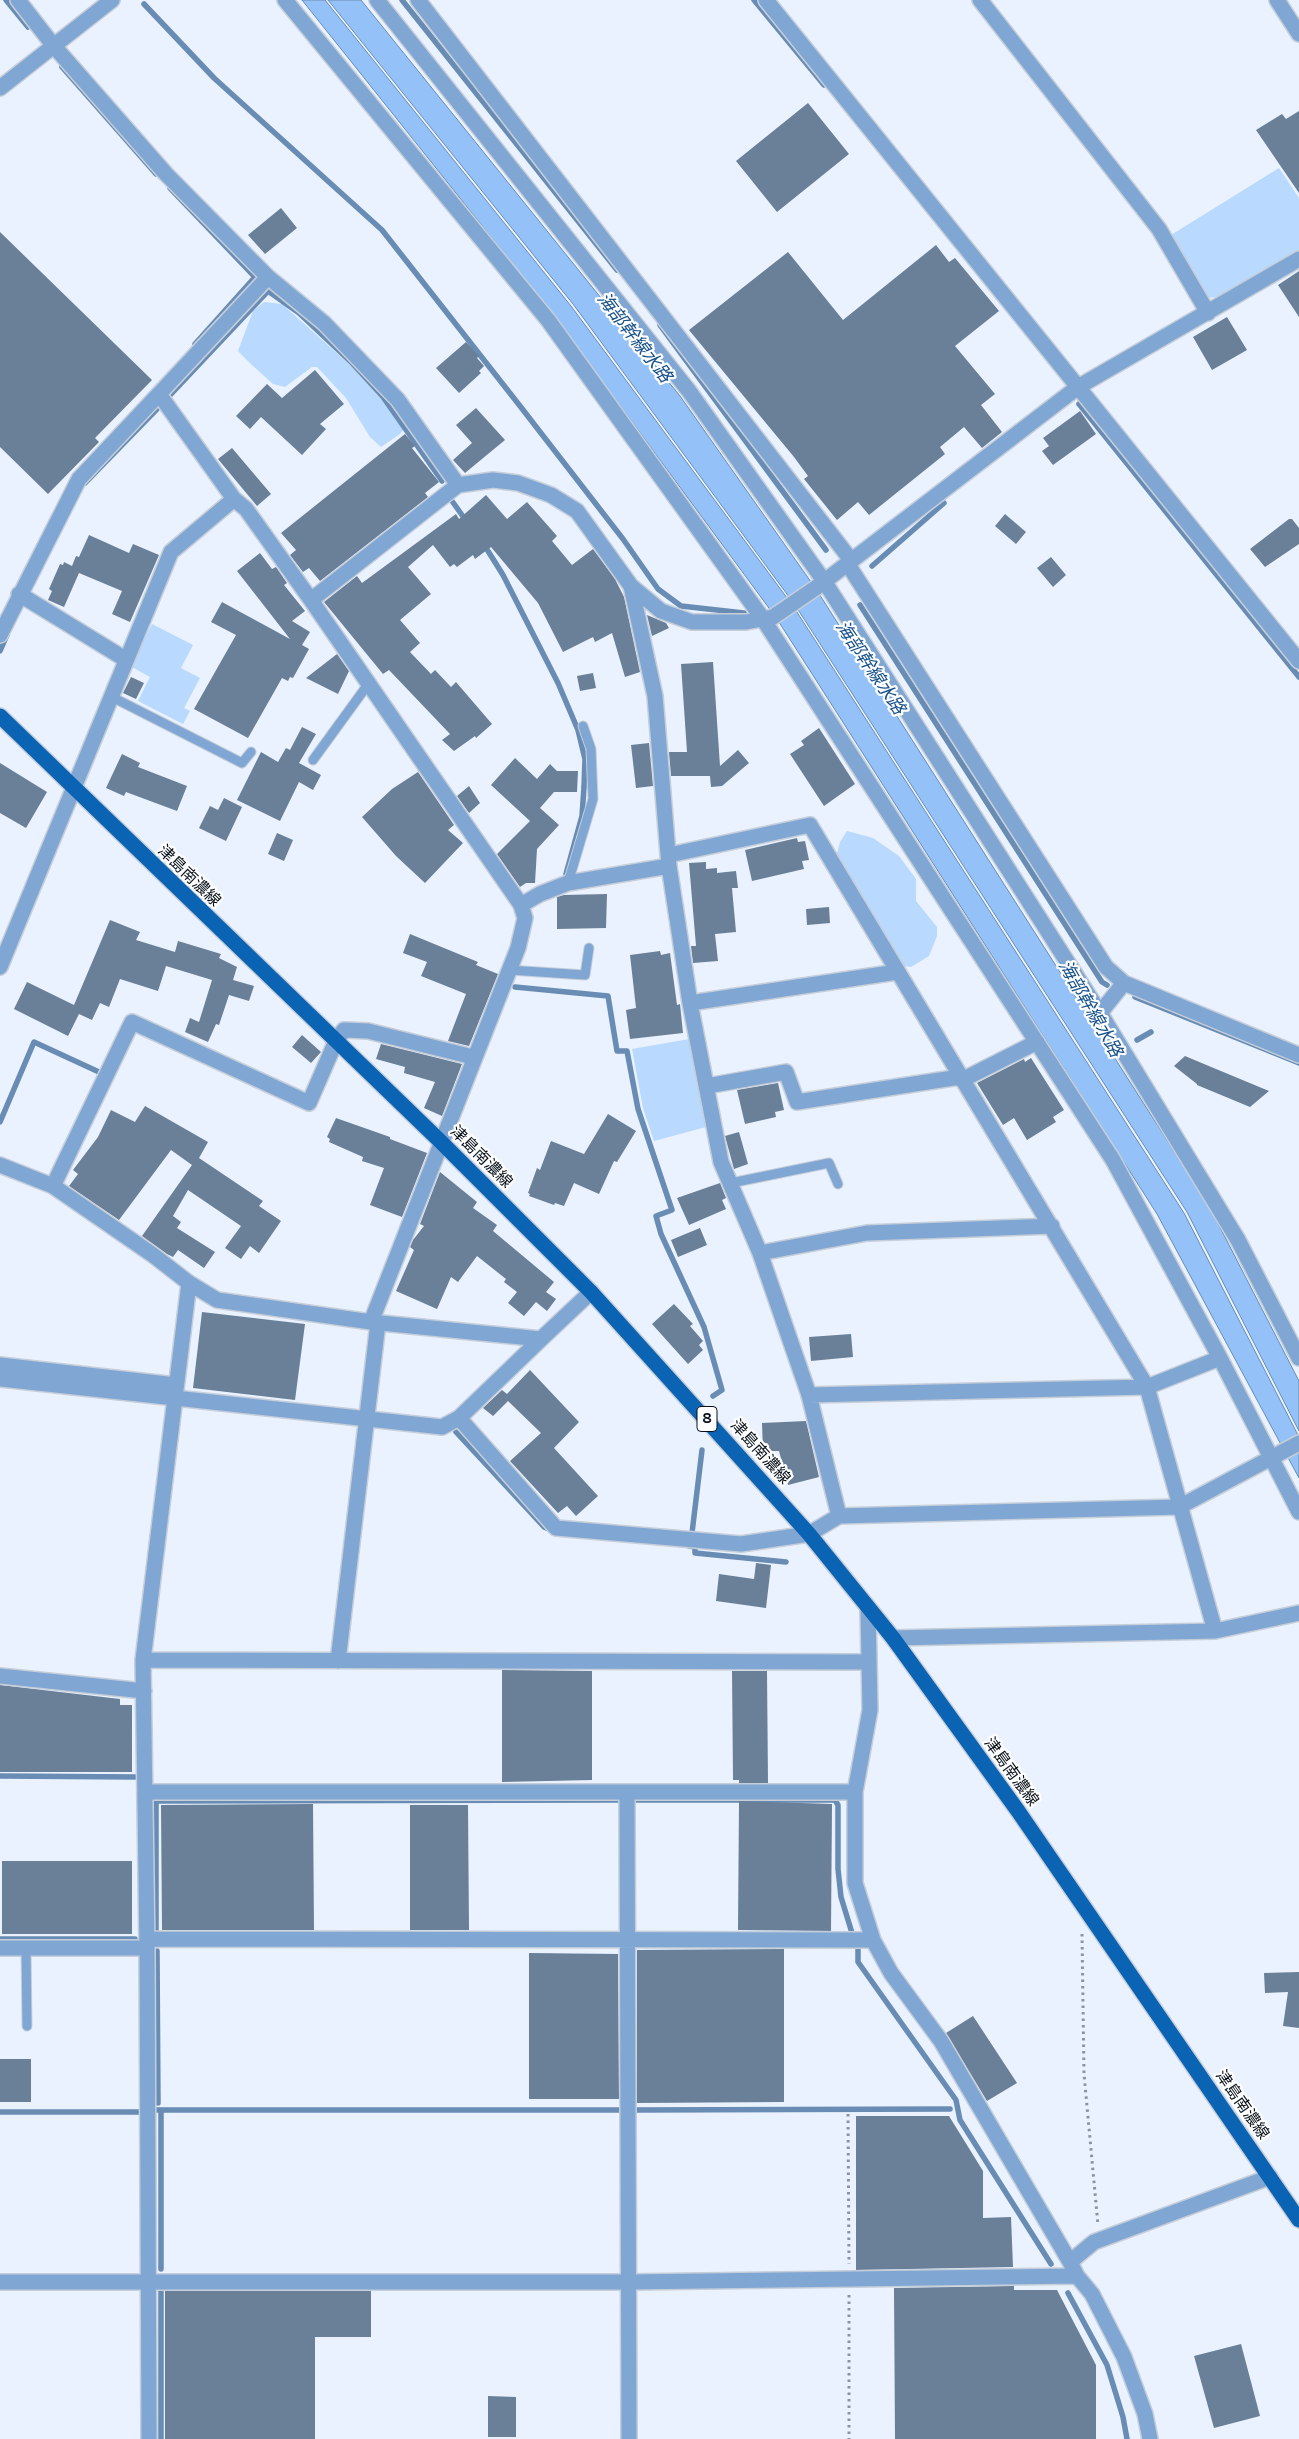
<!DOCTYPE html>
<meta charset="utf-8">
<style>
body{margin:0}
canvas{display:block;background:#e9f2fe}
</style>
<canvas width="1299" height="2439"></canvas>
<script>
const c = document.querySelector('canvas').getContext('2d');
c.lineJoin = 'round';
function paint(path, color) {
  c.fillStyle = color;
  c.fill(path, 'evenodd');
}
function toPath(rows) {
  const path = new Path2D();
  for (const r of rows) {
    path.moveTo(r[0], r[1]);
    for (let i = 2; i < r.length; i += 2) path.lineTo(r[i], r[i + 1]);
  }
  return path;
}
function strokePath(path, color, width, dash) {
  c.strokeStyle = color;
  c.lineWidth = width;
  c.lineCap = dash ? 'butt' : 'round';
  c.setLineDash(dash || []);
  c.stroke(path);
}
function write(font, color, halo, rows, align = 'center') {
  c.font = font + ' Karla,"Noto Sans JP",sans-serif';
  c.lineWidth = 4.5;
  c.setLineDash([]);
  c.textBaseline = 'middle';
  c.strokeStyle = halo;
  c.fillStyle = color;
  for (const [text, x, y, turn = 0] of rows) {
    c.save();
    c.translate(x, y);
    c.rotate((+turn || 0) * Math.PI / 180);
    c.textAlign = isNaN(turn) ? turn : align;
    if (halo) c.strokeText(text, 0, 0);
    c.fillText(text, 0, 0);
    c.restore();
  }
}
paint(toPath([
 [1279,168,1299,198,1299,250,1219,297,1206,298,1171,235],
 [264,302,282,304,350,365,381,399,404,429,400,434,381,447,370,437,346,398,317,367,312,367,285,387,273,384,252,365,238,351,253,311],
 [152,624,193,645,181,668,200,678,184,708,190,711,183,724,138,701,150,677,130,666],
 [847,831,873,838,899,856,916,879,916,901,937,927,937,936,929,956,911,967,902,966,836,857,840,842],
 [689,1039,706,1127,654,1141,643,1108,632,1049]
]), '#b9d9fe');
const water = toPath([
 [302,0,325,0,571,306,793,606,1184,1213,1299,1437,1299,1478,1157,1214,777,619,554,316,302,0],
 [328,0,361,0,680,396,816,589,1209,1206,1299,1381,1299,1431,1187,1212,795,605,573,304,328,0]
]);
paint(water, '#94c2f8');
strokePath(water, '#698cb4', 1);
strokePath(toPath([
 [6,0,28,27],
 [402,0,617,270],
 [754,0,824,85],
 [144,4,214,78,382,230,520,406,623,539,658,589,681,606,744,613],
 [62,67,156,174],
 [170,188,255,277,195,344],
 [660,325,826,550],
 [170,395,268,291,299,313,351,362,383,397,442,481],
 [1079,404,1299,677],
 [85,483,157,409],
 [452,501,467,522],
 [483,543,503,575,558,683,578,730,585,759,584,787,582,816,566,874],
 [872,566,944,503],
 [860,605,1102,982,1107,985],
 [0,651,7,635],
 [515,987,608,996,617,1051,627,1051,638,1109,672,1210,656,1216,661,1234,704,1327,722,1390,713,1396],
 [1135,997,1299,1063],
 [1137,1040,1151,1032],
 [0,1122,34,1042,99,1072],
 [456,1432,544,1527,551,1530],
 [692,1533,702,1450],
 [689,1546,695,1547,695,1553,786,1562],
 [0,1776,135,1777],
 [635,1800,835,1800,838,1805,838,1869,841,1897,852,1933],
 [156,1933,156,1801,621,1800],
 [0,1939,135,1939],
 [858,1943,858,1962,956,2100,960,2120,1051,2264],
 [157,1951,158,2103],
 [155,2110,621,2110],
 [634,2110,950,2109],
 [0,2112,140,2112],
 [161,2269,161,2110],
 [1068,2293,1107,2365,1123,2417,1127,2439],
 [161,2439,161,2289]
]), '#698cb4', 5.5);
paint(toPath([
 [808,103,849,154,777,212,736,161],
 [1299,111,1299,193,1256,130,1282,114,1286,119],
 [281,208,297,228,265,254,248,235],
 [0,232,152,380,95,438,99,442,48,494,0,447],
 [936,245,949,262,955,258,999,311,955,346,995,394,981,405,1002,432,982,448,964,427,940,447,945,454,869,515,858,502,837,520,804,479,808,476,794,457,689,330,788,252,843,320],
 [1299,271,1299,317,1278,285],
 [1227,317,1247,350,1212,370,1193,337],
 [466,342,479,356,477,358,484,366,479,371,481,373,459,393,436,368],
 [315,370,344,404,320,424,326,429,302,455,261,417,250,429,236,416,267,384,282,398],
 [476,408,505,440,465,473,453,460,472,443,456,425],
 [1080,411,1096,434,1053,465,1042,451,1049,446,1043,438],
 [405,434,415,446,412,448,439,482,425,493,428,497,320,581,309,568,303,572,290,555,296,550,281,533],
 [232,448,271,494,257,506,218,459],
 [486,495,507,519,527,502,557,536,552,541,572,565,593,549,615,579,624,597,640,672,625,677,612,633,595,642,593,637,563,652,538,603,491,547,475,559,473,555,457,567,454,564,450,567,433,545,408,567,431,594,400,620,420,643,410,652,431,674,435,670,451,687,456,682,492,724,476,738,475,736,454,751,442,740,450,734,389,670,383,674,324,602,357,576,362,583,456,514,459,519],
 [1005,514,1026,532,1016,544,995,526],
 [1289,519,1292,519,1299,528,1299,544,1265,567,1250,549],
 [89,535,129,553,133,544,159,555,130,622,112,614,122,591,79,573,64,607,48,600,52,591,49,589,60,564,63,565,64,562,72,566,76,556,79,557],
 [260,553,272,569,276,567,287,583,284,585,305,611,292,621,310,632,302,645,309,649,293,678,290,677,288,681,282,678,248,738,194,709,236,635,211,622,222,602,290,639,237,571],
 [1051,557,1066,575,1053,587,1037,568],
 [647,615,666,623,669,628,652,636],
 [337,654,349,671,338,694,306,678],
 [713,662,720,766,738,750,749,763,722,786,711,787,710,776,671,776,669,752,687,752,681,664],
 [593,673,596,688,580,691,577,676],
 [131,677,144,683,136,699,123,693],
 [302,727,316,734,299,763,321,775,313,790,299,782,280,821,237,800,261,752,278,762,286,748,290,750],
 [819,728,855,784,824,806,790,754,804,745,801,741],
 [649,743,653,786,636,788,631,745],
 [122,754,140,763,138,767,187,786,177,811,126,792,124,796,106,788],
 [515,758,537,779,550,764,557,771,578,771,577,792,554,792,540,808,559,825,537,849,535,883,526,883,520,887,497,854,530,821,491,785],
 [0,763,47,792,26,828,0,813],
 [418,772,454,825,448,830,463,843,425,883,396,856,362,817,392,789],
 [469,786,480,803,469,813,457,796],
 [224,798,242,807,226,841,199,828,210,806,218,810],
 [277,833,293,840,284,861,268,854],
 [797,838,798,842,805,841,809,860,802,861,804,869,752,881,745,850],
 [706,862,706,869,717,868,717,873,736,871,738,888,732,888,736,932,715,934,718,961,693,963,691,946,696,946,689,863],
 [607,894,606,928,557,929,557,897,564,895],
 [829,907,830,923,807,925,806,909],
 [110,920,140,932,136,940,175,952,178,941,221,954,219,958,237,967,233,980,254,986,249,1001,229,995,219,1025,216,1024,208,1042,185,1032,190,1018,199,1022,212,980,166,966,158,991,120,979,109,1007,100,1003,92,1020,79,1014,68,1036,14,1009,27,982,74,1005],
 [410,934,478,962,476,965,498,974,469,1046,448,1041,466,994,421,976,427,962,403,953],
 [660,951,661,955,670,953,677,1005,680,1004,683,1033,630,1039,626,1010,636,1008,630,955],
 [302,1035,321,1052,311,1063,292,1047],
 [381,1044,462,1064,442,1116,424,1108,435,1082,404,1073,405,1067,376,1059],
 [1185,1056,1204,1064,1269,1091,1250,1107,1197,1085,1197,1084,1174,1066],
 [1031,1058,1064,1110,1053,1117,1056,1122,1027,1140,1014,1118,1003,1125,977,1083,1024,1059,1025,1062],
 [778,1083,784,1110,775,1112,776,1117,745,1124,737,1090],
 [145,1106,208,1142,199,1158,263,1201,259,1206,281,1221,259,1253,250,1246,241,1259,225,1248,241,1226,188,1190,173,1216,181,1222,177,1228,215,1252,204,1268,178,1250,173,1257,167,1254,142,1236,192,1165,171,1150,119,1220,69,1186,78,1174,73,1170,98,1137,111,1110,135,1122],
 [608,1114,636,1131,617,1162,614,1161,599,1194,574,1183,564,1206,555,1203,554,1205,529,1196,530,1194,528,1193,537,1168,540,1170,551,1141,584,1154],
 [336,1118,390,1137,390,1139,427,1153,402,1217,370,1205,384,1168,362,1161,363,1157,329,1142,330,1139,327,1137],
 [739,1132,748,1164,734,1169,725,1136],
 [440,1172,477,1202,473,1208,497,1225,493,1231,554,1282,546,1292,556,1299,547,1311,536,1302,524,1316,508,1303,517,1292,504,1282,506,1279,477,1256,458,1282,451,1277,437,1309,396,1291,414,1250,410,1247,413,1240,424,1226,420,1224],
 [720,1183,726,1198,722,1200,726,1209,689,1225,677,1198],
 [700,1228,707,1245,678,1257,671,1240],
 [674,1304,693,1324,690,1326,703,1341,699,1345,703,1350,688,1364,652,1324],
 [202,1312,305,1324,295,1400,193,1388],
 [851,1334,853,1357,811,1361,809,1337],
 [530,1370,579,1422,554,1448,598,1496,576,1516,567,1506,558,1513,510,1461,541,1433,508,1401,493,1416,483,1408,502,1390,507,1394],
 [806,1421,819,1477,788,1485,779,1451,763,1451,762,1423],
 [756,1563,771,1565,766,1608,716,1601,719,1574,754,1579],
 [502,1670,592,1671,592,1780,502,1782],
 [732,1671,767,1671,768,1783,739,1783,739,1780,733,1780],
 [0,1685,120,1699,120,1705,132,1705,132,1772,0,1772],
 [739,1801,832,1804,831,1931,738,1930],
 [313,1804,314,1930,162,1930,161,1805],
 [410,1805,468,1805,469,1930,410,1930],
 [2,1861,132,1861,132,1934,2,1934],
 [784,1949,784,2102,637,2103,637,1950],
 [529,1953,618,1954,619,2099,529,2099],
 [1299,1972,1299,2028,1283,2026,1288,1992,1265,1993,1264,1973],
 [973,2016,1017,2083,987,2101,946,2033],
 [0,2059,31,2059,31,2102,0,2102],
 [856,2116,949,2116,983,2171,983,2218,1011,2217,1013,2267,856,2270],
 [1014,2286,1014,2290,1057,2290,1096,2365,1096,2439,895,2439,894,2288],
 [165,2291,371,2291,371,2337,315,2337,315,2439,165,2439],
 [1241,2344,1260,2416,1214,2428,1194,2356],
 [488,2396,516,2397,516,2437,488,2437]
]), '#6a7f98');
const lane = toPath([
 [110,696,242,763,251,752],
 [313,760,369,683],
 [568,883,593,799,591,749,583,726],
 [509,970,585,975,589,948],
 [731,1183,829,1163,838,1184],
 [26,1948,27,2026]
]);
const street = toPath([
 [18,0,53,45,166,174,268,277,324,323,398,400,458,485],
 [285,0,548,320,763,619,1113,1160,1220,1358,1299,1512],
 [377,0,689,391,824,581,1100,1013,1238,1240,1299,1358],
 [418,0,851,560],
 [766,0,1299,661],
 [980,0,1159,229,1208,313],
 [1277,0,1299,34],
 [0,88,112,0],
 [234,499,159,394,268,277],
 [847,563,1106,967,1124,983],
 [19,594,125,659],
 [311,600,458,485,493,480,518,483,551,495,577,511,631,586,661,611,692,622,746,622,773,617,817,587,1078,387,1299,259],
 [0,635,79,479,159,394],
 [669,855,810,825,1147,1387,1215,1631],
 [521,905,540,894,568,883,669,866],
 [0,967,171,552,234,499,246,509,311,600,521,905,525,918,518,948,371,1322],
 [690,1003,897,972],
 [1100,1013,1124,983,1299,1055],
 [962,1080,1037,1042],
 [707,1086,786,1072,797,1102,960,1077],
 [0,1165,53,1186,153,1255,189,1283,217,1300,371,1322,541,1339,591,1292],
 [53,1186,132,1022,309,1103,336,1041,344,1030,368,1031,473,1057],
 [760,1253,867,1233,1052,1226],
 [541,1339,459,1418,556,1528,741,1544,809,1534,839,1516,809,1395,760,1253,721,1162,690,1003,669,866,655,696,631,586],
 [0,1365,176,1385],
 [0,1379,442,1427,459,1418],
 [809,1395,1147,1387,1220,1358],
 [839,1516,1179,1507,1299,1443],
 [868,1608,870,1710,855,1792,855,1883,873,1940,891,1973,941,2041,1070,2262],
 [893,1638,1215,1631,1299,1613],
 [143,1660,868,1662],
 [338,1661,378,1323],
 [0,1676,144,1691],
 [145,1792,855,1792],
 [627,1792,629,2439],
 [147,1939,873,1940],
 [0,1948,147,1948],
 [0,2282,629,2282,1077,2276],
 [149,2439,147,1948,143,1660,189,1283],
 [1150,2439,1145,2414,1124,2357,1092,2294,1077,2276,1070,2262,1094,2242,1270,2177]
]);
const primary = toPath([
 [0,716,440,1141,591,1292,809,1534,893,1638,1018,1811,1299,2220]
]);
strokePath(lane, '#c5ced9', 11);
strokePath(street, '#c5ced9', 18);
strokePath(primary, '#c5ced9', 18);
strokePath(toPath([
 [1082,1934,1084,2074,1098,2225],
 [848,2114,849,2264],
 [849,2295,849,2439]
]), '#8b939e', 3, [2.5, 4]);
strokePath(lane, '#80a6d3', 9);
strokePath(street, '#80a6d3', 15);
strokePath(primary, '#0a63b3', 15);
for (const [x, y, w] of [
 [707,1419,20]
]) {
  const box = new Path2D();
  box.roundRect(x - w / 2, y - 12.5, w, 25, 4);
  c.fillStyle = '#fefefe';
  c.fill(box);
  strokePath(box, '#060e17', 1);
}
write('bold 15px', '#060e17', null, [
 ["8",707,1419]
]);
write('16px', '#060e17', '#fefefe', [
 ["津島南濃線",189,876,44],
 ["津島南濃線",481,1157,45],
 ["津島南濃線",760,1452,48],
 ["津島南濃線",1011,1772,54],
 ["津島南濃線",1242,2105,55]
]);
write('italic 18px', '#16518c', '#fefefe', [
 ["海部幹線水路",634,338,52],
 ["海部幹線水路",870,668,56],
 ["海部幹線水路",1090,1009,60]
]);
</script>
